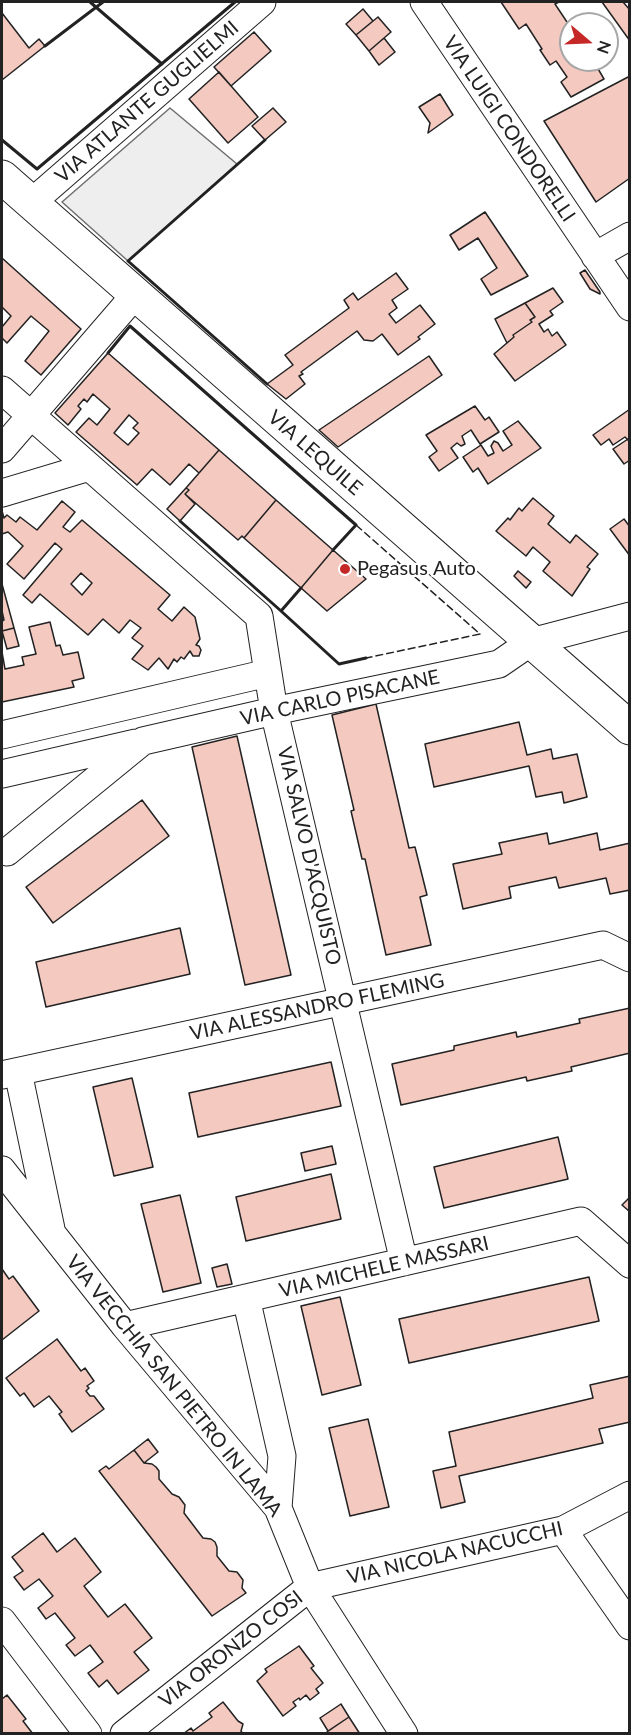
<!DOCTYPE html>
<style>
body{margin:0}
#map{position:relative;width:631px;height:1735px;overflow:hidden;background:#fff;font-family:Lato,sans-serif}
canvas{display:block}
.frame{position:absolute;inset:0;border:3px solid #222;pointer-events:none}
.north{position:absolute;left:559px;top:12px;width:60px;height:60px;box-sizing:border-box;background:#fff;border:2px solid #a7a7a7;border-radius:50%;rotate:109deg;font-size:16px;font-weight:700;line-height:24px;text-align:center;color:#222}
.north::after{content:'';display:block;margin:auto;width:21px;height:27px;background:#c62828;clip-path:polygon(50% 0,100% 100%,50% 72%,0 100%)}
</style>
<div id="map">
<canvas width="631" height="1735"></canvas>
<div class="frame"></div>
<div class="north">N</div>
</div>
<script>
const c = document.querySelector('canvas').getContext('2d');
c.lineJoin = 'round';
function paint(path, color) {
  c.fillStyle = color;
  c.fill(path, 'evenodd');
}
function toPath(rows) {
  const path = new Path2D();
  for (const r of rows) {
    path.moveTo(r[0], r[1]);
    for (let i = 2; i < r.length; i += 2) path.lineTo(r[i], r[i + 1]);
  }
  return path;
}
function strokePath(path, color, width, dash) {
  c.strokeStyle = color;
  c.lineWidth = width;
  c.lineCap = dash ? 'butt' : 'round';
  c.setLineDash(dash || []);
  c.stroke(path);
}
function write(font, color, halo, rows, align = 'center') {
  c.font = font + ' Lato,sans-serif';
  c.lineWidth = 4.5;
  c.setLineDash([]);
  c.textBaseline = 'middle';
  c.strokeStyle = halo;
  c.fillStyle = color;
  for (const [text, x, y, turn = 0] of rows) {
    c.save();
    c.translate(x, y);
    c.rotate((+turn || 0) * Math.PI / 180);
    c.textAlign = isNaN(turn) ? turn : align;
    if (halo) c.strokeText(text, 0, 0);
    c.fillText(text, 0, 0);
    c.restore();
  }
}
const green = toPath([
 [170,108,237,164,128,261,62,202,170,108]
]);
paint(green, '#eee');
strokePath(green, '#6f6f6f', 1.5);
const building = toPath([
 [501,2,559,2,555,4,571,28,571,60,598,60,601,64,597,67,604,79,571,97,561,82,567,77,556,61,550,65,540,50,542,49,526,24,519,29,501,2],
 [602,2,623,2,630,10,630,41,602,2],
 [363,9,373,21,356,35,346,24,363,9],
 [2,13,29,48,39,39,45,46,2,80,2,13],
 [378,17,391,32,369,51,356,35,378,17],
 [254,32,271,51,231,86,214,67,254,32],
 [384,38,395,52,379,65,369,51,384,38],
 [219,72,258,117,228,143,189,99,219,72],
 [630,76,630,178,596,202,544,121,630,76],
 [440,94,453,115,428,133,430,123,419,107,440,94],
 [273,108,286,122,265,140,252,126,273,108],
 [485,212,528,276,491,295,481,279,497,268,478,238,459,250,450,235,485,212],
 [2,258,81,329,41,375,25,361,49,331,31,316,7,343,2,338,2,327,11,316,2,307,2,258],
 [585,270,600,292,600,294,590,289,580,273,585,270],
 [396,273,408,289,392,300,397,308,389,314,396,323,420,305,435,324,418,337,420,339,398,355,382,334,373,341,364,340,357,331,301,372,303,374,299,376,305,384,286,399,267,384,293,365,285,355,349,308,344,300,353,293,358,300,396,273],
 [553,288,563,302,550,311,553,315,539,324,544,332,548,329,552,336,557,332,566,345,515,381,494,354,514,337,513,335,532,322,530,320,535,317,525,303,553,288],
 [525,303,535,317,530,320,532,322,513,335,514,337,507,343,495,319,525,303],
 [108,353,219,450,199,473,189,464,170,485,152,469,137,485,76,432,89,418,97,425,110,409,93,394,87,402,84,399,78,406,81,409,68,425,55,413,108,353],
 [129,415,138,423,133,428,139,433,128,445,114,433,129,415],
 [429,356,442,375,338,447,319,430,429,356],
 [475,406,485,420,489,417,499,432,480,444,471,430,462,436,465,444,461,446,457,443,451,448,458,458,439,471,429,457,437,451,426,435,475,406],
 [630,409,630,442,625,437,613,445,609,439,601,445,593,435,630,409],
 [518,421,541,448,488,484,478,468,473,472,463,457,481,445,488,456,494,453,491,446,494,441,498,443,503,451,512,445,503,431,518,421],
 [628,439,630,442,630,460,624,464,613,449,628,439],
 [219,450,276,500,244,538,242,536,238,540,185,494,189,490,186,488,219,450],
 [186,488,189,490,185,494,195,504,180,521,167,509,186,488],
 [533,498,554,516,548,524,570,543,576,535,598,554,587,567,590,569,572,596,543,571,550,562,533,547,526,556,496,531,508,518,510,520,519,508,522,511,533,498],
 [276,500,333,550,301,588,244,538,276,500],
 [62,501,75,512,63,527,70,532,82,520,170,595,158,609,172,621,184,607,195,617,200,639,196,645,199,646,201,650,199,656,193,656,190,651,184,659,181,657,177,662,174,659,168,669,159,658,148,670,132,659,143,646,132,638,141,628,130,620,119,633,103,619,88,635,40,594,32,603,23,595,62,549,55,543,24,579,7,564,23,546,8,532,2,534,2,511,4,518,7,515,16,522,20,517,37,530,62,501],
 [81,573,92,583,82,595,71,584,81,573],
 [624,519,630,527,630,556,610,529,624,519],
 [333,550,366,579,327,611,301,588,333,550],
 [518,571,531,582,526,588,514,576,518,571],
 [2,584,14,628,2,631,2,621,4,620,2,611,2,584],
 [50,622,56,646,60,645,63,655,78,652,84,678,72,681,74,687,2,702,2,652,5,669,24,665,22,657,36,654,29,627,50,622],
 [14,628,19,646,7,649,2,631,14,628],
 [376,704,409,848,415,847,427,895,420,897,431,945,386,955,365,859,362,859,351,811,354,810,332,715,376,704],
 [519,722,527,755,551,749,553,759,577,754,587,797,564,803,562,792,536,797,529,766,434,787,425,744,519,722],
 [237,736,291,975,245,985,192,747,237,736],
 [142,800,169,836,53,923,26,887,142,800],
 [547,833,549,844,597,833,600,850,630,843,630,890,610,894,606,878,559,888,556,877,509,887,511,898,463,909,453,864,502,854,499,843,547,833],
 [180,928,190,974,46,1007,36,962,180,928],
 [630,1008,630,1053,571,1067,572,1071,527,1081,526,1077,401,1105,392,1064,454,1050,454,1046,516,1032,517,1037,580,1023,579,1019,630,1008],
 [331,1062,341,1106,198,1137,189,1093,331,1062],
 [132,1078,153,1167,114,1176,93,1087,132,1078],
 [558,1137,568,1179,444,1208,434,1167,558,1137],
 [332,1146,336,1164,305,1171,301,1153,332,1146],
 [331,1174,341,1219,246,1241,236,1197,331,1174],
 [180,1195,201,1283,163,1292,141,1204,180,1195],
 [630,1197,630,1212,622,1205,630,1197],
 [227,1264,232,1284,217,1287,212,1268,227,1264],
 [2,1269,9,1279,13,1276,39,1311,2,1340,2,1269],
 [589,1277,599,1321,409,1363,399,1319,589,1277],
 [340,1297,361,1385,322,1395,301,1306,340,1297],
 [57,1339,81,1371,85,1368,94,1381,87,1386,89,1388,86,1391,90,1396,94,1396,104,1409,72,1432,59,1414,62,1412,49,1396,34,1407,24,1393,20,1396,6,1378,57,1339],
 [630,1376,630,1422,599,1429,603,1443,459,1476,465,1502,441,1508,433,1471,456,1466,449,1432,593,1398,590,1385,630,1376],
 [368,1419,389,1507,350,1516,329,1428,368,1419],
 [148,1439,158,1452,144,1463,134,1450,148,1439],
 [134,1450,144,1463,152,1464,156,1467,159,1471,159,1479,172,1494,179,1497,185,1505,184,1513,203,1538,211,1539,215,1542,217,1547,217,1556,229,1571,237,1572,243,1580,242,1588,246,1593,212,1616,99,1471,106,1466,109,1469,134,1450],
 [43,1533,57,1552,75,1538,101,1572,84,1586,108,1617,125,1604,152,1638,134,1652,149,1670,118,1694,107,1680,99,1687,88,1673,103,1662,90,1645,75,1656,66,1645,75,1638,55,1613,46,1619,38,1608,53,1596,39,1579,24,1590,14,1577,23,1571,12,1557,43,1533],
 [299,1646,314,1666,311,1668,323,1683,316,1689,319,1693,310,1700,306,1695,300,1700,299,1698,293,1702,296,1706,283,1716,257,1681,267,1672,265,1669,299,1646],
 [7,1695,26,1719,23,1721,33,1734,2,1734,2,1699,7,1695],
 [223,1702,238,1721,243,1724,241,1731,243,1734,183,1734,191,1728,193,1731,212,1717,209,1713,223,1702],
 [341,1704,349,1717,328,1731,320,1718,341,1704],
 [349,1717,360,1734,324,1734,349,1717]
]);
paint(building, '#f3c9c0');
strokePath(building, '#222', 1.5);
const minor = toPath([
 [424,2,630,307],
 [31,203,262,2],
 [595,256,630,236],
 [2,390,259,616,274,711,404,1262],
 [2,449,135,295],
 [2,493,89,467],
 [2,735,268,673],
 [2,774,136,743],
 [7,852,143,741,274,711,499,664,531,642,630,616],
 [18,1072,51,1229],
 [2,1075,603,945,630,958],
 [2,1170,125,1326,278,1508,310,1587,404,1734],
 [246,1298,282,1456,278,1508],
 [125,1326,581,1221,630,1264],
 [563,1530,630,1626],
 [2,1621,88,1734],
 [124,1734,310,1587,563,1530,630,1495]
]);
const major = toPath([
 [2,177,630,728]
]);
strokePath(minor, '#222', 29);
strokePath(major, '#222', 35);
strokePath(minor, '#fff', 27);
strokePath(major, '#fff', 33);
strokePath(toPath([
 [356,525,480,634,366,658]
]), '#222', 1.5, [8, 3]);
strokePath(toPath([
 [90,2,162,64],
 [45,46,103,2],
 [2,140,37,169,235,2],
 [265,140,128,261,267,384],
 [108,353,130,326,356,525,333,550],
 [180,521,281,611],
 [301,588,281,611,339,664,366,658]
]), '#222', 3);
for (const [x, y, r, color] of [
 [345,569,6,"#c62828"]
]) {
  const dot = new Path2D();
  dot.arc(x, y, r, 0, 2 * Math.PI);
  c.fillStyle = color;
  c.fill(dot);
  strokePath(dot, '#fff', 2);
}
write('20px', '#222', '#fff', [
 ["VIA ATLANTE GUGLIELMI",147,102,-41],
 ["VIA LUIGI CONDORELLI",509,129,56],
 ["VIA LEQUILE",315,453,41],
 ["VIA CARLO PISACANE",340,698,-12],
 ["VIA SALVO D'ACQUISTO",309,856,77],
 ["VIA ALESSANDRO FLEMING",317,1007,-12],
 ["VIA MICHELE MASSARI",384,1267,-13],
 ["VIA VECCHIA SAN PIETRO IN LAMA",174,1386,51],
 ["VIA NICOLA NACUCCHI",455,1553,-13],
 ["VIA ORONZO COSI",231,1649,-38]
]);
write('20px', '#222', '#fff', [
 ["Pegasus Auto",357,569]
], 'left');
</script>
